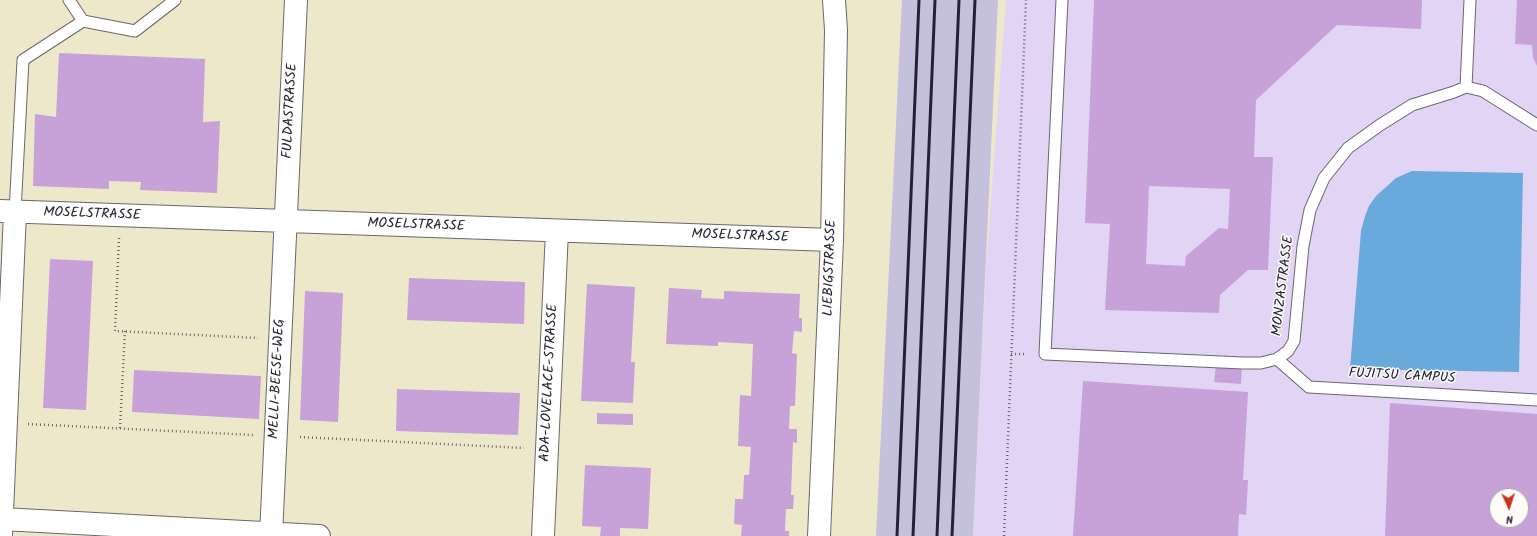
<!DOCTYPE html>
<style>
body{margin:0}
#map{position:relative;width:1537px;height:536px;overflow:hidden;background:#eee8cb;font-family:Kalam,sans-serif}
canvas{display:block}
.north{position:absolute;left:1489px;top:488px;width:40px;height:40px;box-sizing:border-box;background:#fdfcf7;border:1px solid #a5a5ac;border-radius:50%;rotate:177deg;font-size:11px;font-weight:700;line-height:16px;text-align:center;color:#22223b}
.north::after{content:'';display:block;margin:auto;width:14px;height:18px;background:#c8321e;clip-path:polygon(50% 0,100% 100%,50% 72%,0 100%)}
</style>
<div id="map">
<canvas width="1537" height="536"></canvas>
<div class="north">N</div>
</div>
<script>
const c = document.querySelector('canvas').getContext('2d');
c.lineJoin = 'round';
function paint(path, color) {
  c.fillStyle = color;
  c.fill(path, 'evenodd');
}
function toPath(rows) {
  const path = new Path2D();
  for (const r of rows) {
    path.moveTo(r[0], r[1]);
    for (let i = 2; i < r.length; i += 2) path.lineTo(r[i], r[i + 1]);
  }
  return path;
}
function strokePath(path, color, width, dash) {
  c.strokeStyle = color;
  c.lineWidth = width;
  c.lineCap = dash ? 'butt' : 'round';
  c.setLineDash(dash || []);
  c.stroke(path);
}
function write(font, color, halo, rows, align = 'center') {
  c.font = font + ' Kalam,sans-serif';
  c.lineWidth = 3;
  c.setLineDash([]);
  c.textBaseline = 'middle';
  c.strokeStyle = halo;
  c.fillStyle = color;
  for (const [text, x, y, turn = 0] of rows) {
    c.save();
    c.translate(x, y);
    c.rotate((+turn || 0) * Math.PI / 180);
    c.textAlign = isNaN(turn) ? turn : align;
    if (halo) c.strokeText(text, 0, 0);
    c.fillText(text, 0, 0);
    c.restore();
  }
}
paint(toPath([
 [1006,0,1537,0,1537,536,973,536,987,253],
 [1497,496,1521,496,1521,520,1497,520]
]), '#e1d4f4');
paint(toPath([
 [902,0,998,0,973,536,876,536]
]), '#c5c0db');
paint(toPath([
 [1412,171,1523,173,1519,372,1350,369,1361,231,1365,216,1369,206,1376,196,1396,178]
]), '#69a9dc');
paint(toPath([
 [1094,0,1422,0,1421,29,1337,25,1256,100,1254,157,1273,157,1268,270,1248,270,1220,295,1219,313,1105,310,1110,224,1085,223],
 [1149,186,1230,189,1228,229,1219,228,1186,256,1185,266,1146,264],
 [1517,0,1537,0,1537,66,1533,58,1532,45,1515,44],
 [59,53,205,59,203,122,220,121,217,193,140,190,141,182,109,181,109,189,33,186,35,114,56,117],
 [50,259,93,261,86,410,43,408],
 [409,278,525,282,524,324,407,320],
 [587,284,635,287,631,362,635,362,633,403,581,401],
 [669,288,702,290,701,298,724,299,724,291,800,294,799,318,802,318,802,332,794,331,792,353,797,354,795,406,790,406,789,429,797,429,797,443,793,442,791,495,794,495,793,509,786,509,785,531,789,531,789,536,741,536,742,525,734,524,735,499,743,499,744,475,749,475,751,447,738,446,740,395,751,396,753,344,718,342,718,346,666,344],
 [305,291,343,293,338,422,300,420],
 [1216,365,1242,367,1241,384,1214,382],
 [134,370,261,376,259,419,132,412],
 [1083,381,1248,392,1243,480,1248,480,1246,515,1239,514,1238,536,1073,536],
 [397,389,520,393,518,435,396,431],
 [1390,403,1537,414,1537,536,1385,536],
 [1497,496,1521,496,1521,520,1497,520],
 [597,413,633,414,633,425,597,424],
 [585,465,651,468,648,529,620,528,620,536,600,536,601,527,582,526]
]), '#c7a2d8');
const lane = toPath([
 [1062,0,1045,354,1243,363,1261,363,1277,359,1288,351,1294,341,1303,246,1310,210,1324,178,1348,148,1380,125,1412,105,1454,92,1466,87,1470,0],
 [83,21,135,31,175,0],
 [1466,87,1483,91,1537,125],
 [15,212,23,60,83,21,69,0],
 [1277,359,1309,387,1537,400]
]);
const street = toPath([
 [0,211,832,240],
 [2,519,319,536],
 [1,536,15,212],
 [271,536,296,0],
 [543,536,557,231],
 [819,536,832,240,836,30,834,0]
]);
strokePath(lane, '#69676d', 13);
strokePath(street, '#69676d', 24);
strokePath(toPath([
 [119,238,115,331,258,338],
 [1011,354,1027,354],
 [28,424,253,435],
 [120,428,125,331],
 [300,437,524,448],
 [1004,536,1026,0]
]), '#69676d', 2.5, [1, 3]);
strokePath(lane, '#fff', 11);
strokePath(street, '#fff', 22);
strokePath(toPath([
 [897,536,919,0],
 [913,536,935,0],
 [937,536,959,0],
 [952,536,975,0]
]), '#22223b', 3);
write('14px', '#22223b', '#fdfcf7', [
 ["FULDASTRASSE",291,111,-87],
 ["MOSELSTRASSE",92,215,2],
 ["MOSELSTRASSE",416,226,2],
 ["MOSELSTRASSE",740,237,2],
 ["LIEBIGSTRASSE",831,268,-88],
 ["MONZASTRASSE",1284,286,-83],
 ["FUJITSU CAMPUS",1402,377,3],
 ["MELLI-BEESE-WEG",278,379,-87],
 ["ADA-LOVELACE-STRASSE",550,383,-87]
]);
</script>
